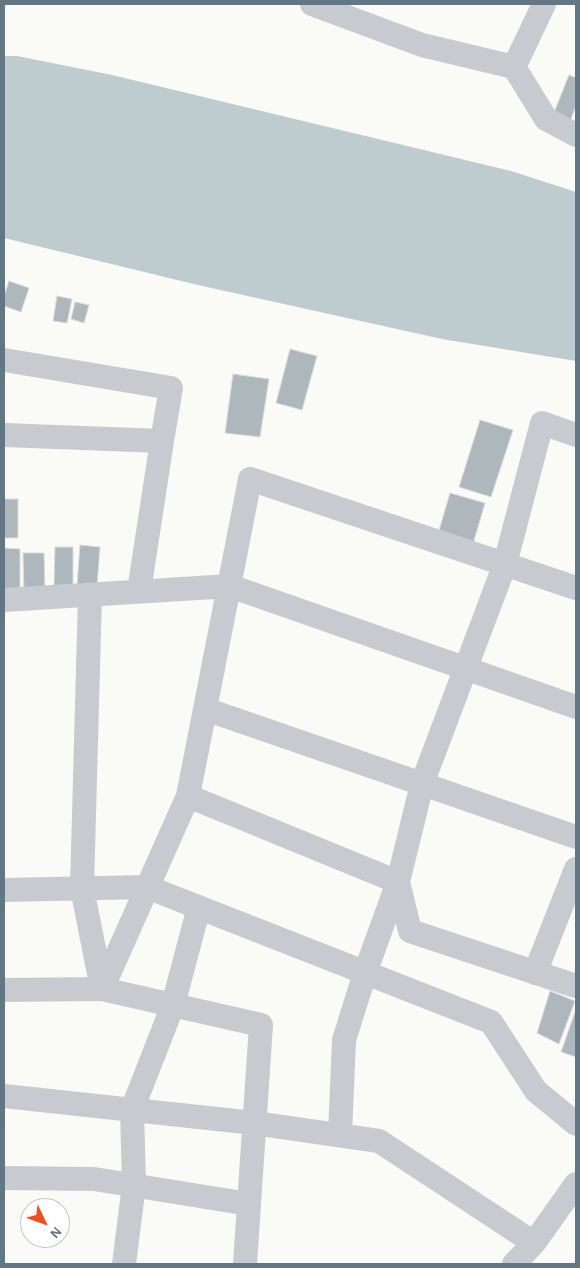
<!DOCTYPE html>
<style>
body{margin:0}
#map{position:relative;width:580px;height:1268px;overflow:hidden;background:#fafaf7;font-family:"Alegreya Sans",sans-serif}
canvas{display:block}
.frame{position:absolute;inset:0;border:5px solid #627684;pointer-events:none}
.north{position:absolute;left:20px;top:1198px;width:50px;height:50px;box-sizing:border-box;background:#fff;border:1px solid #c0c8ce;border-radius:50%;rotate:132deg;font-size:14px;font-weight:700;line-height:20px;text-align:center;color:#627684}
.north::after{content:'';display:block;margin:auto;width:18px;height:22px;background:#f04e20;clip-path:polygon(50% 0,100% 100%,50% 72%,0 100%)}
</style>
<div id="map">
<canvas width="580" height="1268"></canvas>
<div class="frame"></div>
<div class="north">N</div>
</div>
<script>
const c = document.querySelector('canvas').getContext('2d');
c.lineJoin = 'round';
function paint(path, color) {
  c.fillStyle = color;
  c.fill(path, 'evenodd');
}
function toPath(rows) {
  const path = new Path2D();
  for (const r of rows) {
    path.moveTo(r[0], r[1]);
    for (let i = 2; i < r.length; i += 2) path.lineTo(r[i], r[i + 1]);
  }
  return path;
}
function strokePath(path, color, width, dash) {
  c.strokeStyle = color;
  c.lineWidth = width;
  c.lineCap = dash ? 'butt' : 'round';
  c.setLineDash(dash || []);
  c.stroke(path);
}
paint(toPath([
 [4,56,17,56,112,75,511,171,576,192,576,361,442,339,198,285,4,238]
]), '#becbcf');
const building = toPath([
 [569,75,576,78,576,106,568,126,551,120,569,75],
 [9,281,29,288,21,312,4,306,4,296,9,281],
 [57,296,72,299,67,323,53,321,57,296],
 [75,302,89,305,84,323,71,319,75,302],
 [290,349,317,356,302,410,276,403,290,349],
 [233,374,269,379,260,437,225,433,233,374],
 [480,420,513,430,491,497,459,487,480,420],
 [450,493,485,503,473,544,438,534,450,493],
 [4,499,18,499,18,538,4,538,4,499],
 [80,545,100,547,97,586,77,585,80,545],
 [55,547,73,547,73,588,54,588,55,547],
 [4,548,20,549,20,591,4,591,4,548],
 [23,553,44,553,45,592,24,593,23,553],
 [550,991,575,1001,559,1044,537,1033,550,991],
 [576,1009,576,1057,561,1052,576,1009]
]);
paint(building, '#adb7bc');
strokePath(building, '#dcdcd9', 1);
strokePath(toPath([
 [312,4,422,45,514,67],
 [544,4,514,67,546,119,576,135],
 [4,360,171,388,162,441],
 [4,435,162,441,139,591],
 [576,588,250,479,188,796,398,882,410,931,576,986],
 [90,595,82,888,102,989],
 [4,600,230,586,576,707],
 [205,709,576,837],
 [4,890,147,887,491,1022,536,1091,576,1124],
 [535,973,576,869],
 [102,989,188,796],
 [4,990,102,989,261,1025,245,1264],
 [4,1096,254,1123,379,1141,534,1243],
 [340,1135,344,1040,365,973,398,882,422,784,505,564,542,423,576,435],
 [4,1178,94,1179,249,1204],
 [124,1264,134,1185,132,1110,173,1005,199,907],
 [514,1264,534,1243,576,1184]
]), '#c7cbcf', 24);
</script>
